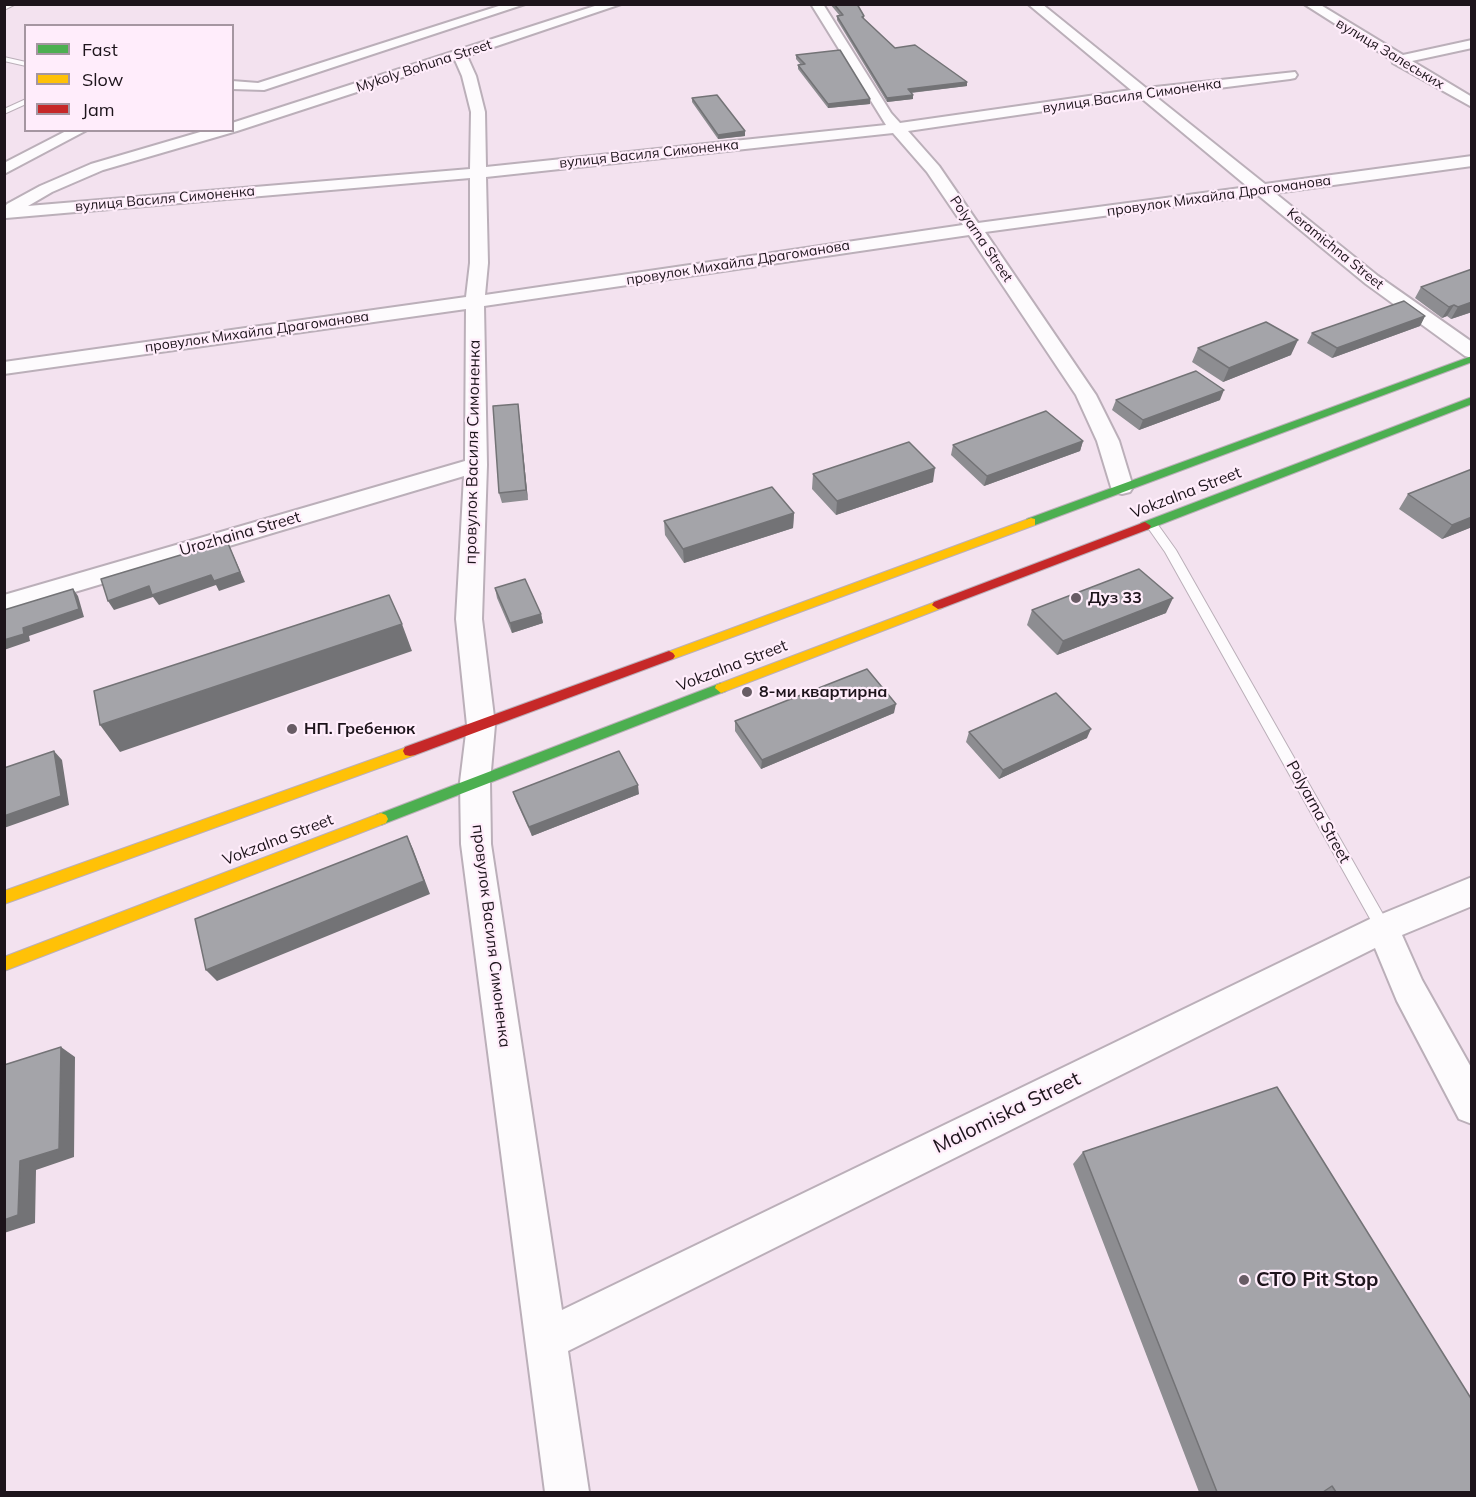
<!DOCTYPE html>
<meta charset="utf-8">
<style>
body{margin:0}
#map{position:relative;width:1476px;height:1497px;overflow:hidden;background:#f3e2ef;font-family:Mulish,sans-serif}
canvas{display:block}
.frame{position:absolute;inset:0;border:6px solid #1d141b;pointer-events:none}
.legend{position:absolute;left:24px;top:24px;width:210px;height:108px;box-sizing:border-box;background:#ffedfb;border:2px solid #a596a1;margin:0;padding:8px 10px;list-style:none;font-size:18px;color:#1d141b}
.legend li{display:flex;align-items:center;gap:12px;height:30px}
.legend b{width:30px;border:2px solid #a596a1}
</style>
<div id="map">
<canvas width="1476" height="1497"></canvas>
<div class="frame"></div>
<ul class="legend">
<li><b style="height:8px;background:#4caf50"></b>Fast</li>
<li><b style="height:8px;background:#ffc107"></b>Slow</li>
<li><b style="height:8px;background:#c62828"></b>Jam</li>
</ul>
</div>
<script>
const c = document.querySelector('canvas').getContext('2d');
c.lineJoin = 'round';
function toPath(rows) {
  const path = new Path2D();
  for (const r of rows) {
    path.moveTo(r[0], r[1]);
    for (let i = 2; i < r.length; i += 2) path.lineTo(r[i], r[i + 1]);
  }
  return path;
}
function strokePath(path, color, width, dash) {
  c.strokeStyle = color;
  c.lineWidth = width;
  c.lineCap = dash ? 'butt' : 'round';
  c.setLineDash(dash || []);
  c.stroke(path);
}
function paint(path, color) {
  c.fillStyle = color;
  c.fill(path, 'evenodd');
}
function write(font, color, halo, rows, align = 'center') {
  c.font = font + ' Mulish,sans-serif';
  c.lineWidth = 4.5;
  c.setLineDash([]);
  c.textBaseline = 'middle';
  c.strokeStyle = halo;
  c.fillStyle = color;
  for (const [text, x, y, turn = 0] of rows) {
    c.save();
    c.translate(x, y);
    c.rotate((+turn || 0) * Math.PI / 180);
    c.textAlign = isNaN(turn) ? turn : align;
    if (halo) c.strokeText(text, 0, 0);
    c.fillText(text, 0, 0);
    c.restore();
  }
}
const lane = toPath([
 [7,4,16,4,4,10,4,6,7,4],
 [4,57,26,62,26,66,4,61,4,57],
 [26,99,26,104,4,114,4,109,26,99],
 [1152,521,1156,522,1176,550,1388,923,1391,928,1388,933,1383,935,1378,933,1165,552,1146,525,1152,521]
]);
const street = toPath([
 [505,4,525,4,264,90,232,89,232,81,258,83,505,4],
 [601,4,621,4,467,56,476,76,485,112,486,167,886,125,811,4,823,4,891,113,900,123,1131,90,1028,4,1042,4,1146,88,1295,72,1297,75,1295,78,1290,79,1155,96,1265,184,1472,156,1472,166,1275,193,1378,276,1472,342,1472,358,1465,356,1366,284,1258,195,985,232,1096,395,1119,441,1133,487,1130,492,1122,494,1114,492,1111,487,1097,441,1076,395,969,235,484,306,487,465,482,619,495,725,490,782,491,844,562,1310,1372,918,1472,877,1472,906,1402,935,1422,980,1472,1069,1472,1124,1459,1119,1397,1001,1375,948,568,1351,589,1492,545,1492,461,844,460,782,467,725,456,619,464,476,4,613,4,595,465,461,466,309,4,374,4,362,466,297,470,263,470,178,6,218,4,208,7,204,40,186,91,164,207,130,232,130,232,123,601,4],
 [455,60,462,76,471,112,470,169,28,206,52,192,103,170,237,131,455,60],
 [1140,97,1248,187,978,223,939,166,908,131,1140,97],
 [893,133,927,172,963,225,485,295,488,263,486,177,893,133],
 [1304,4,1319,4,1403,55,1472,40,1472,48,1412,61,1472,97,1472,107,1393,63,1392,60,1304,4],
 [68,130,87,130,4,174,4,163,68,130]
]);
const fast = toPath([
 [1472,356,1472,362,1035,525,1027,525,1025,522,1027,519,1472,356],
 [1472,397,1472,404,1149,529,1145,530,1139,526,1141,523,1472,397],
 [721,683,726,685,727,688,726,691,386,823,381,825,376,823,374,819,376,815,721,683]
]);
const slow = toPath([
 [1031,518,1035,519,1035,525,673,659,665,659,663,656,665,653,1031,518],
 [938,601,944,605,942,608,726,691,721,693,715,688,716,685,938,601],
 [410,746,415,747,417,751,415,755,4,904,4,891,410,746],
 [381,813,386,815,388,819,386,823,4,971,4,957,381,813]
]);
const jam = toPath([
 [1145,522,1151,526,1149,529,942,608,938,609,932,605,934,602,1145,522],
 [669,651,673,653,675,656,673,659,415,755,410,756,405,755,403,751,405,747,669,651]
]);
strokePath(lane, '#bbafb9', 2);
strokePath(street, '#bbafb9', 4);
strokePath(fast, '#bbafb9', 2);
strokePath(slow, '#bbafb9', 2);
strokePath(jam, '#bbafb9', 2);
paint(lane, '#fdfbfd');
paint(street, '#fdfbfd');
paint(fast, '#4caf50');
paint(slow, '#ffc107');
paint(jam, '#c62828');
paint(toPath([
 [830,4,857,4,864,16,864,19,895,48,967,82,967,86,911,93,913,95,913,99,887,102,837,20,837,16,840,16],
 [796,55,870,104,828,108,798,69,798,65,801,65,796,59],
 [692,98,745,136,718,139,692,102],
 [1472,269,1472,312,1451,319,1447,316,1442,318,1415,298,1421,287],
 [1425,316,1420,326,1332,358,1307,343,1312,333],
 [1198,348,1291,355,1223,382,1192,362],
 [1116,400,1220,400,1139,430,1112,410],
 [519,414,528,500,502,503,499,493],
 [1083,441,1080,451,984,486,951,455,953,445],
 [813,474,933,482,836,515,812,489],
 [1408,494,1472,527,1442,539,1399,509],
 [794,513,793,528,684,563,665,535,664,521],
 [495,588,541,614,543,623,512,633,497,598],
 [1032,610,1166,613,1057,655,1027,625],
 [894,713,761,769,735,731,735,721],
 [969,732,1087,738,999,779,966,742],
 [513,792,639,794,532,836,516,801],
 [1083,1152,1472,1492,1199,1492,1073,1164]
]), '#8d8d91');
paint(toPath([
 [967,82,967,86,908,93,908,89],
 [913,95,913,99,887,102,887,98],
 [870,99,870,104,828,108,828,104],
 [745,131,745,136,718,139,718,135],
 [1472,302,1472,312,1451,319,1458,307],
 [1454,305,1447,316,1442,318,1449,307],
 [1425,316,1420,326,1332,358,1337,348],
 [1298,340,1291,355,1223,382,1229,368],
 [1224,390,1220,400,1139,430,1143,420],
 [518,404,519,414,528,500,526,490],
 [1083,441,1080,451,984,486,987,476],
 [935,468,933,482,836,515,837,501],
 [794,513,793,528,684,563,683,549],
 [1472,517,1472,527,1442,539,1452,525],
 [227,541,245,582,219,591,216,585,159,605,153,597,114,610,108,601,149,586,211,575],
 [73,589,78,596,84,617,29,636,30,641,4,650,4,640,23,628],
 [1173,598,1166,613,1057,655,1063,641],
 [541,614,543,623,512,633,510,623],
 [402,624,412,651,120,752,100,725],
 [896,704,894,713,761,769,762,760],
 [1091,729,1087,738,999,779,1003,770],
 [54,751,62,760,69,805,4,828,4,816],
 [638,785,639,794,532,836,529,827],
 [407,836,413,849,430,894,217,981,206,970],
 [61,1047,75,1057,74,1157,36,1170,35,1223,4,1233,4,1220,20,1161]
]), '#737376');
const building = toPath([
 [834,4,857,4,864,16,862,17,895,48,915,45,967,82,908,89,913,95,887,98,837,16,843,15,834,4],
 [840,50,870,99,828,104,798,65,805,64,796,55,840,50],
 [717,95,745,131,718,135,692,98,717,95],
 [1472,269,1472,302,1458,307,1454,305,1449,307,1421,287,1472,269],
 [1404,301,1425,316,1337,348,1312,333,1404,301],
 [1266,322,1298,340,1229,368,1198,348,1266,322],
 [1196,371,1224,390,1143,420,1116,400,1196,371],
 [518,404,526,490,499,493,493,406,518,404],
 [1046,411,1083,441,987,476,953,445,1046,411],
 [909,442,935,468,837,501,813,474,909,442],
 [1472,469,1472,517,1452,525,1408,494,1472,469],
 [772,487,794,513,683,549,664,521,772,487],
 [227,541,240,572,214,581,211,575,152,595,149,586,108,601,101,579,227,541],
 [1139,569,1173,598,1063,641,1032,610,1139,569],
 [525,579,541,614,510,623,495,588,525,579],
 [73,589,79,609,23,628,24,634,4,640,4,610,73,589],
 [389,595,402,624,100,725,94,691,389,595],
 [867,669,896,704,762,760,735,721,867,669],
 [1056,693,1091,729,1003,770,969,732,1056,693],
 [54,751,61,796,4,816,4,768,54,751],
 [619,751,638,785,529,827,513,792,619,751],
 [407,836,424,881,206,970,195,919,407,836],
 [61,1047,59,1149,20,1161,18,1215,4,1220,4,1065,61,1047],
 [1277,1087,1472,1400,1472,1492,1336,1492,1332,1486,1323,1492,1217,1492,1083,1152,1277,1087]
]);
paint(building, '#a4a4a9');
strokePath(building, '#737376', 1.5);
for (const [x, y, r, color] of [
 [1076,598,6,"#685c65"],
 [747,692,6,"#685c65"],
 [292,729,6,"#685c65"],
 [1244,1280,6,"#685c65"]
]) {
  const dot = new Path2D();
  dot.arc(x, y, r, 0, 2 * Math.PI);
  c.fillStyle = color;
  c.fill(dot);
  strokePath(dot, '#ffedfb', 2);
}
write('14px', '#1d141b', '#ffedfb', [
 ["вулиця Залеських",1390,54,31],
 ["Mykoly Bohuna Street",424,66,-18],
 ["вулиця Василя Симоненка",1132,96,-8],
 ["вулиця Василя Симоненка",649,154,-6],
 ["провулок Михайла Драгоманова",1219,196,-8],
 ["вулиця Василя Симоненка",165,199,-5],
 ["Polyarna Street",981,239,56],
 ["Keramichna Street",1335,249,39],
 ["провулок Михайла Драгоманова",738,263,-9],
 ["провулок Михайла Драгоманова",257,332,-8]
]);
write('16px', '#1d141b', '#ffedfb', [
 ["провулок Василя Симоненка",473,452,-89],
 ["Vokzalna Street",1186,493,-21],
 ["Urozhaina Street",240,534,-16],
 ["Vokzalna Street",732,666,-21],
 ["Polyarna Street",1318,812,61],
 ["Vokzalna Street",278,840,-21],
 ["провулок Василя Симоненка",491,936,83]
]);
write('bold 16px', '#1d141b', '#ffedfb', [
 ["Дуз 33",1088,598],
 ["8-ми квартирна",759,692],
 ["НП. Гребенюк",304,729]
], 'left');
write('20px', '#1d141b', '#ffedfb', [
 ["Malomiska Street",1007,1113,-26]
]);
write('bold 20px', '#1d141b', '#ffedfb', [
 ["СТО Pit Stop",1256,1280]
], 'left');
</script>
